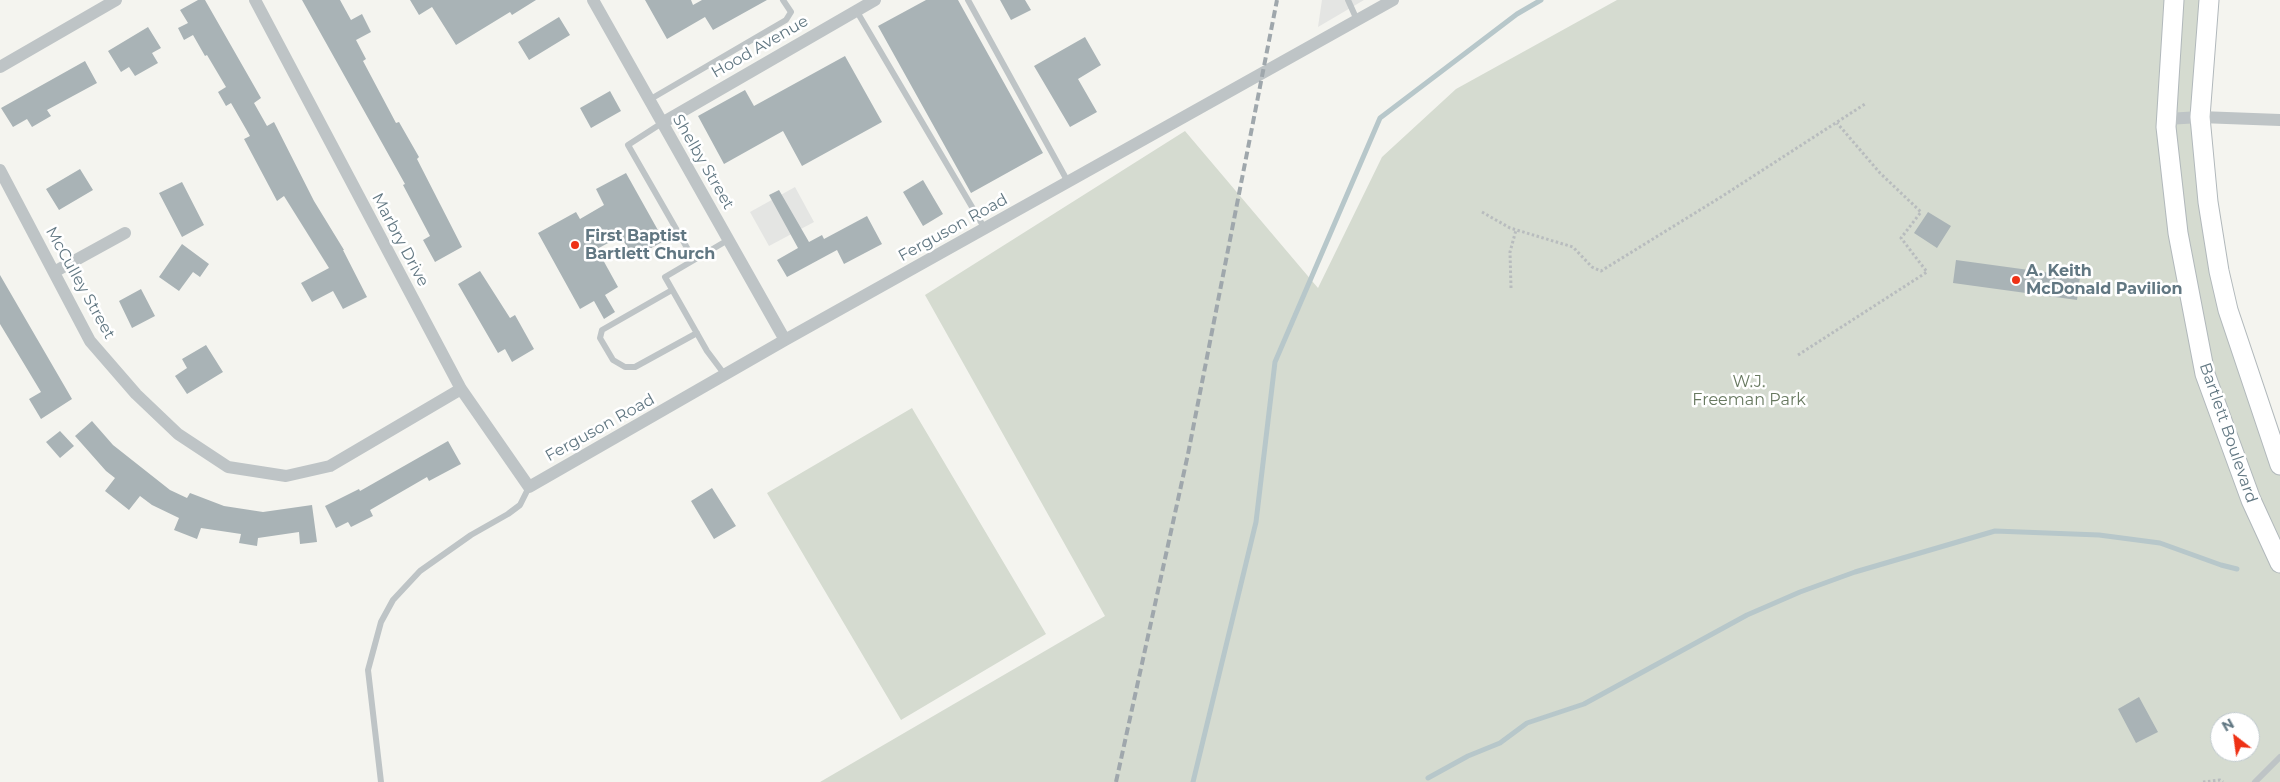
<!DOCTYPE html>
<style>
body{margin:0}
#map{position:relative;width:2280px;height:782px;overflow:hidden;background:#f4f4ef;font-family:Montserrat,sans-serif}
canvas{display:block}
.north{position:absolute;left:2210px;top:712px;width:50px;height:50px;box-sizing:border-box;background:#fff;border:1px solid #c0c9cd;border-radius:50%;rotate:330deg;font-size:14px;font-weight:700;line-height:20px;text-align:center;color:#617782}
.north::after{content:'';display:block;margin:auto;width:18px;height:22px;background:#ee3115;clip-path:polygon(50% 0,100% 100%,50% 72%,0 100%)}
</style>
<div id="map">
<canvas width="2280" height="782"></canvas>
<div class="north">N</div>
</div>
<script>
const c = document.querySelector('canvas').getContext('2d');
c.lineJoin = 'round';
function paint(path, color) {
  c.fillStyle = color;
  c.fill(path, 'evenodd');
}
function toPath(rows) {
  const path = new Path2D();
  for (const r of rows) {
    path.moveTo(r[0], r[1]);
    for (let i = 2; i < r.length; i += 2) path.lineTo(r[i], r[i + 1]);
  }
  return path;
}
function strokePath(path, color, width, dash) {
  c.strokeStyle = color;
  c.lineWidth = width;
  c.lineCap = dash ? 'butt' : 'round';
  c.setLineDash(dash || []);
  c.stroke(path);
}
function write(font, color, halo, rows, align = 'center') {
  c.font = font + ' Montserrat,sans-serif';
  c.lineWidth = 5;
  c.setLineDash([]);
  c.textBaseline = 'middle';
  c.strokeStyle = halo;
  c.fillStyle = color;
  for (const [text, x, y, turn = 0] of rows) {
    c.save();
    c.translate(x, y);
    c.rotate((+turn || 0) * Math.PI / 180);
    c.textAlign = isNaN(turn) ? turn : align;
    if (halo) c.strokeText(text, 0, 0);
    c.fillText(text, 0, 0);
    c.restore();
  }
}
paint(toPath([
 [1322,0,1364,0,1318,27],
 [795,187,814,222,769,246,750,212]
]), '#e4e5e3');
paint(toPath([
 [1617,0,2209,0,2200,117,2219,271,2280,465,2280,782,820,782,1105,616,925,295,1185,131,1318,288,1382,157,1456,89],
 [2220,722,2250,722,2250,752,2220,752],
 [912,408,1046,634,901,720,767,493]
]), '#d5dbd0');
strokePath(toPath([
 [1428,778,1468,756,1500,743,1527,723,1584,704,1747,615,1800,592,1855,572,1995,531,2099,535,2160,543,2221,565,2237,569],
 [1193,782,1256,522,1275,362,1380,118,1517,14,1541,0]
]), '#b7c7ca', 5);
paint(toPath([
 [198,0,205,0,261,98,254,103,267,126,274,122,314,201,344,250,343,250,367,297,343,309,333,291,312,302,301,283,329,268,284,196,277,201,244,139,250,136,231,103,226,106,218,92,226,87,207,55,205,56,193,35,184,40,178,28,188,23,180,10],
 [302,0,340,0,351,20,362,14,371,32,356,40,366,59,363,61,396,123,399,122,419,157,417,159,462,247,435,262,423,240,430,236,403,185,405,184],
 [410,0,536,0,512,15,510,12,456,45,432,7,419,15],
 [645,0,691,0,693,5,702,0,767,0,713,30,705,17,667,39],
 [926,0,958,0,1043,153,971,193,878,26],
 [1000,0,1025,0,1031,10,1011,20],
 [559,17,570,35,529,60,518,42],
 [148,27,161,48,152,53,158,63,135,76,129,67,121,72,108,51],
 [1085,37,1101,65,1078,79,1097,112,1070,127,1034,66],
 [845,56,882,122,802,166,783,131,724,164,698,116,745,90,754,106],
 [85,61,97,83,47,110,51,116,32,127,27,119,13,127,1,108],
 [610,91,621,111,591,128,580,108],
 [80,169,93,190,59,210,46,189],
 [626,173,664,241,633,258,621,236,597,249,618,287,605,295,615,312,604,319,594,301,580,309,538,233,576,212,580,219,604,205,596,189],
 [923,180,943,214,923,226,903,192],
 [182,182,204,225,182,237,159,193],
 [779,190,809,242,822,235,824,239,867,216,882,244,844,264,837,250,787,277,777,260,798,248,769,195],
 [1928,212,1951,226,1937,248,1914,233],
 [182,244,209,264,200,277,193,272,179,291,159,277],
 [1956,260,2080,277,2077,300,1953,283],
 [480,271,510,318,515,315,534,349,512,362,505,349,498,353,458,284],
 [0,275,72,399,41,419,29,399,41,392,0,324],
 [141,289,155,316,132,328,119,301],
 [206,345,223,372,187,394,175,376,187,368,182,359],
 [92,421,113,445,170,490,187,498,190,493,224,506,263,512,312,505,317,542,300,544,299,532,258,538,257,546,239,543,241,534,201,528,197,539,174,530,179,518,152,505,140,496,129,510,105,491,115,478,106,471,75,436],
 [60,431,74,446,60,458,46,442],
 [448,441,461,464,429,481,427,477,370,510,373,516,351,527,348,522,336,528,325,506,359,489,360,491],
 [712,488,736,526,714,539,691,501],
 [2139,697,2158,732,2136,743,2118,709]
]), '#a9b3b6');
const secondary = toPath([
 [2174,0,2166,127,2178,233,2205,374,2251,500,2280,563],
 [2209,0,2200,117,2208,202,2219,271,2228,310,2280,465]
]);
strokePath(secondary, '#b1b8bb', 21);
strokePath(toPath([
 [1482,212,1510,228,1573,247,1592,267,1601,271,1721,197,1865,104],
 [1511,288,1510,252,1516,230],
 [1798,355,1927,272,1901,238,1921,212,1880,173,1837,123],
 [2203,782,2220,780,2223,782]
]), '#b8bcbe', 3, [2.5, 2.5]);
strokePath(toPath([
 [968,0,1068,182],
 [1348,0,1357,20],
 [856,10,985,229],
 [649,100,786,20,791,12,783,0],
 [662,123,628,145,694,260],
 [672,290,602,330,600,338,613,360,625,367,635,367,697,333],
 [725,375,707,351,665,277,728,240],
 [381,782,368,670,381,622,393,600,420,571,471,535,508,514,520,505,529,487],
 [2255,782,2280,757]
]), '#bec4c6', 6);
strokePath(toPath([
 [255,0,461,389,529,487,785,340,1393,0],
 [593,0,785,340],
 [0,67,116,0],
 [2167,119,2200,117,2280,120],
 [662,123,875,0],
 [0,170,90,341,136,394,178,434,228,467,286,476,330,466,461,389],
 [54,272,125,233]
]), '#bec4c6', 12);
strokePath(secondary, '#fff', 19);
strokePath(toPath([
 [1116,782,1188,454,1277,0]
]), '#9fa7ac', 4, [8, 4]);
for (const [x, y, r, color] of [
 [575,245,5,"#ee3115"],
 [2016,280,5,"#ee3115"]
]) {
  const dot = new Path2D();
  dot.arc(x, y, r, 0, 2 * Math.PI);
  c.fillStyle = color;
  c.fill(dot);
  strokePath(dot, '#fff', 2);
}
write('16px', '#617782', '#fff', [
 ["Hood Avenue",760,47,-30],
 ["Shelby Street",703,162,60],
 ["Ferguson Road",953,228,-29],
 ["Marbry Drive",400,240,62],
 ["McCulley Street",80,283,61],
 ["Ferguson Road",600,428,-29],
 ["Bartlett Boulevard",2228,433,71]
]);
write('bold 16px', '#617782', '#fff', [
 ["First Baptist",585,236],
 ["Bartlett Church",585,254],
 ["A. Keith",2026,271],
 ["McDonald Pavilion",2026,289]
], 'left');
write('16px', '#687960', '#fff', [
 ["W.J.",1749,382],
 ["Freeman Park",1749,400]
]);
</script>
